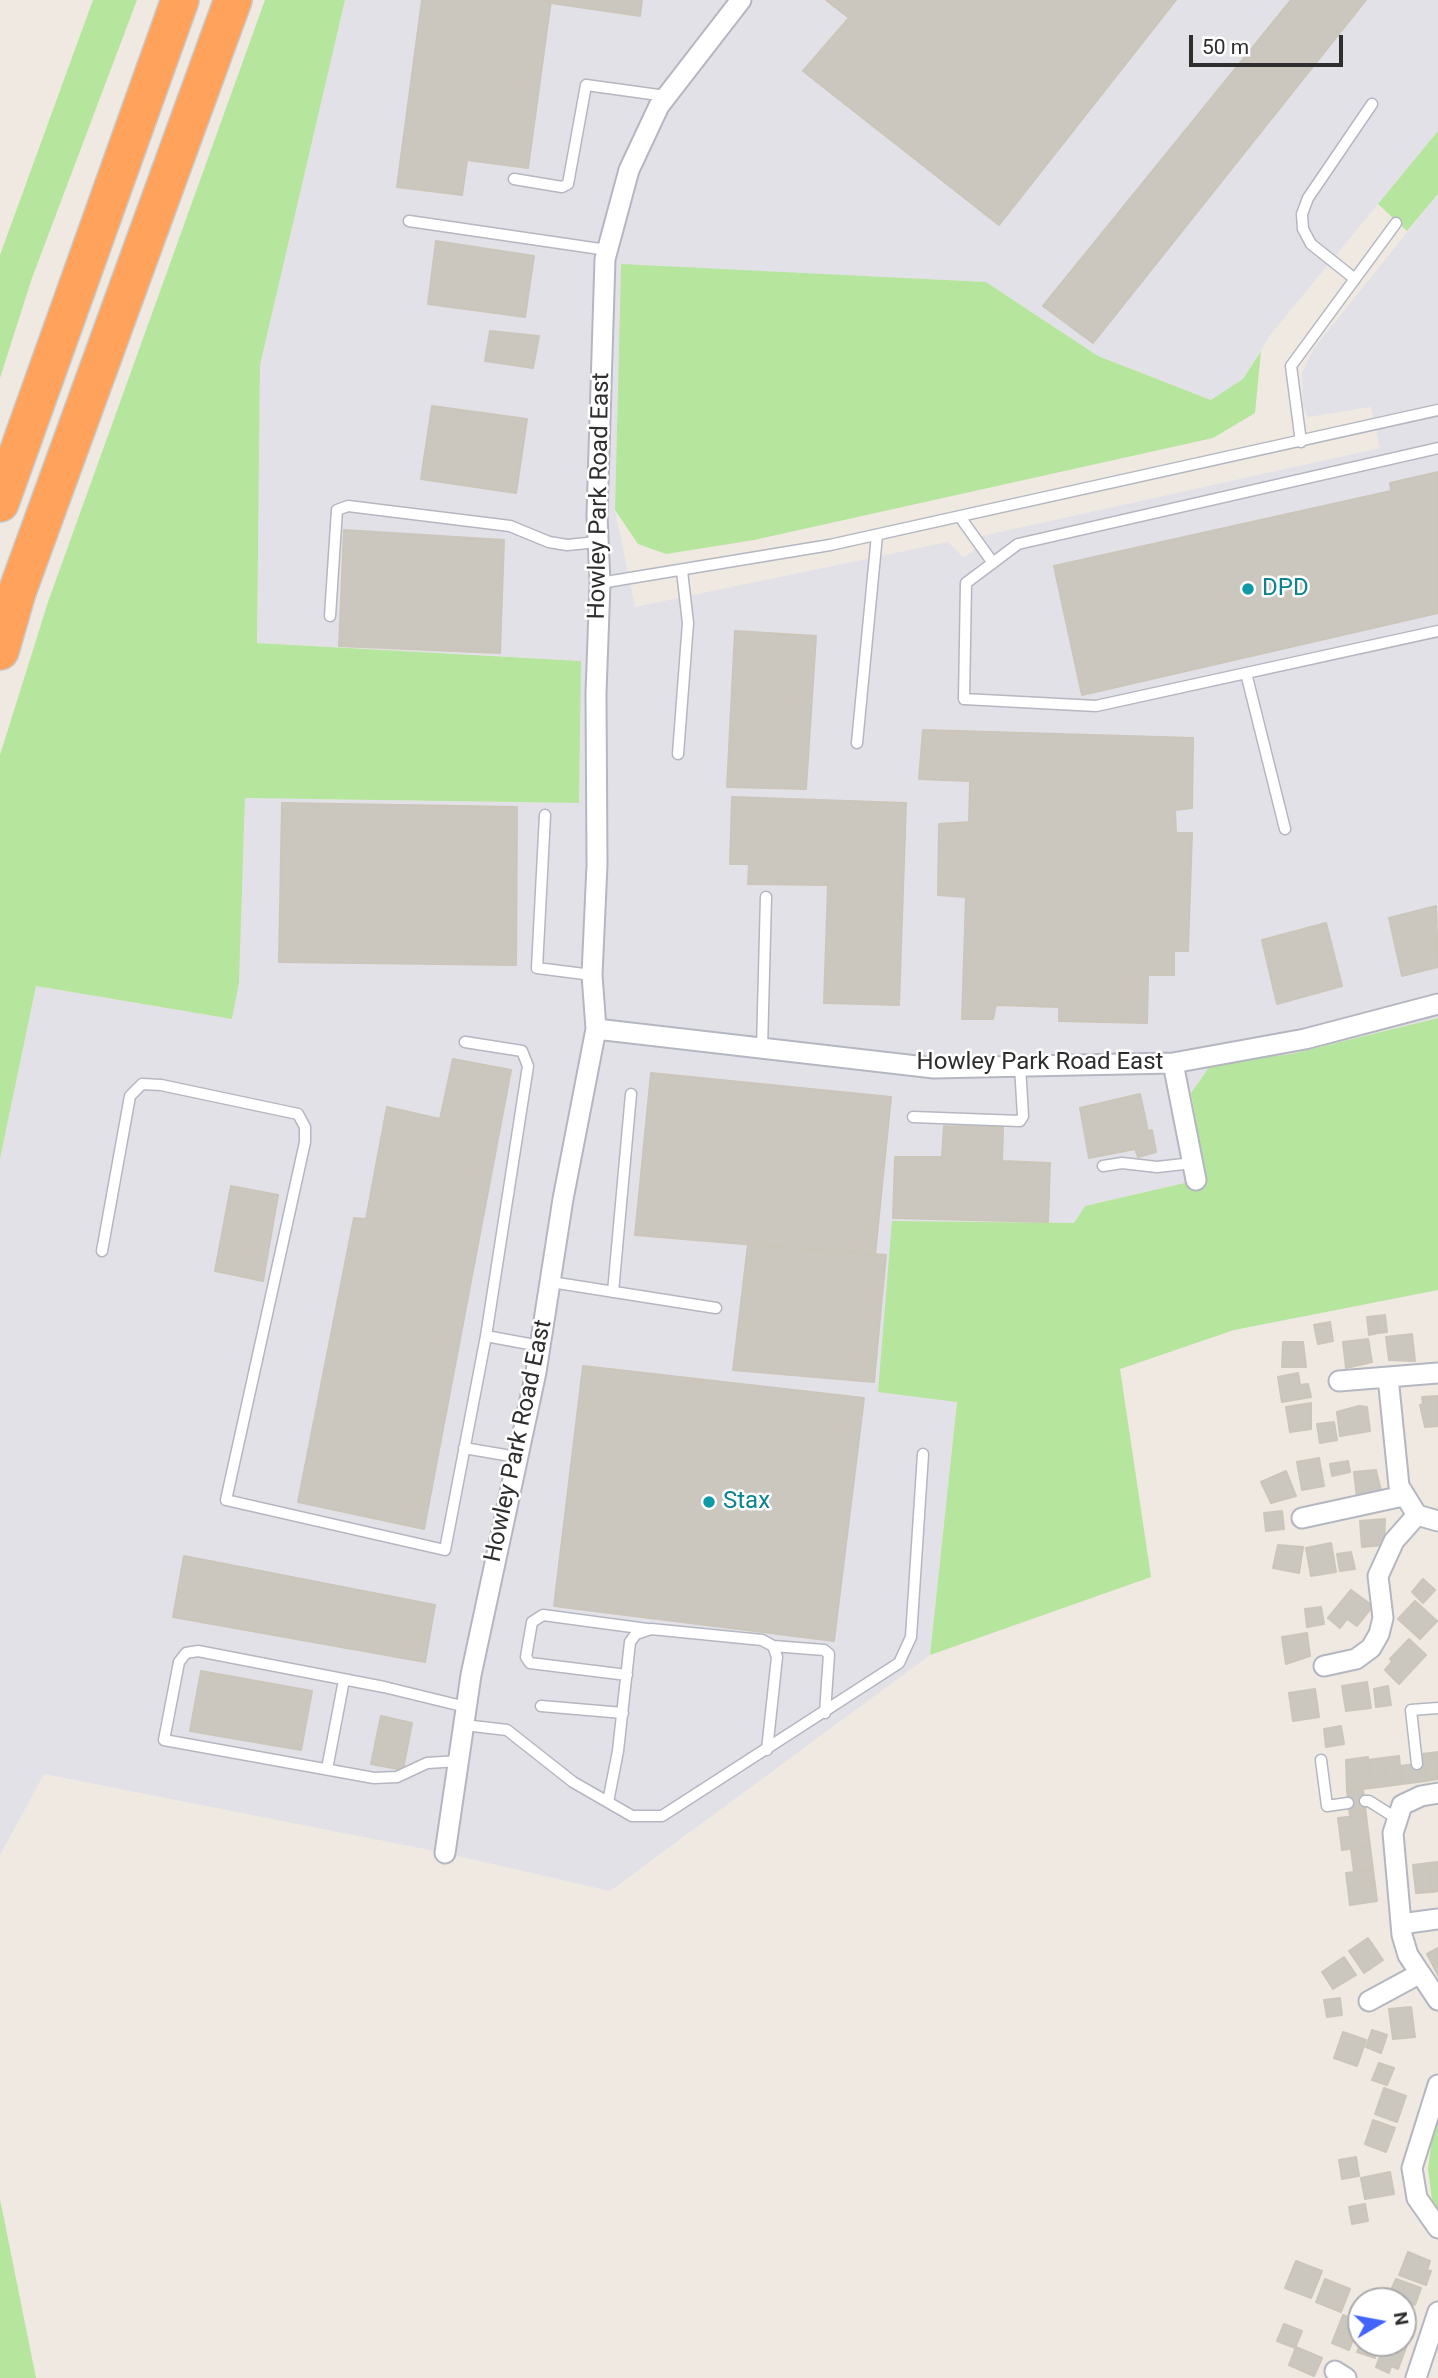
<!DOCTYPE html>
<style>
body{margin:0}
#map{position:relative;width:1438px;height:2378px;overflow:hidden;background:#efe9e1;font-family:Roboto,sans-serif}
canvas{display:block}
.north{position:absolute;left:1347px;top:2287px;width:70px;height:70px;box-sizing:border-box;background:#fff;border:2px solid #ababab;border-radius:50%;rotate:80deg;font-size:19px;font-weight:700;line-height:28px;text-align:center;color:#2e2e2e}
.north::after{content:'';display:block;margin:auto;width:24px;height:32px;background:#4264fb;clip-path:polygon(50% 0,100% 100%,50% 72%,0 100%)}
.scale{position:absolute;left:1189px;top:35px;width:154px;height:32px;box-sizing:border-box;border:4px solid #2e2e2e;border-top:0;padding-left:9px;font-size:21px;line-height:24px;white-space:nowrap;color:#2e2e2e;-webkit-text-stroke:5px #fff;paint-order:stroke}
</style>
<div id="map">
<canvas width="1438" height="2378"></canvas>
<div class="north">N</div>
<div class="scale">50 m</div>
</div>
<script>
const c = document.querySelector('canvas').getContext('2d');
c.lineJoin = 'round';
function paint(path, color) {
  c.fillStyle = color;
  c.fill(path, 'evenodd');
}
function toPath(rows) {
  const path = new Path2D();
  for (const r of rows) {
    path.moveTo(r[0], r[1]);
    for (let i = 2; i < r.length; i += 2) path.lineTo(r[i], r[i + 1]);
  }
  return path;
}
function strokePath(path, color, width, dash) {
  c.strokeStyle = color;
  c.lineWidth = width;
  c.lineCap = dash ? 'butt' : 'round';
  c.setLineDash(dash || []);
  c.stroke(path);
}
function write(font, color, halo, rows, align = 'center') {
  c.font = font + ' Roboto,sans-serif';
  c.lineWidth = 5;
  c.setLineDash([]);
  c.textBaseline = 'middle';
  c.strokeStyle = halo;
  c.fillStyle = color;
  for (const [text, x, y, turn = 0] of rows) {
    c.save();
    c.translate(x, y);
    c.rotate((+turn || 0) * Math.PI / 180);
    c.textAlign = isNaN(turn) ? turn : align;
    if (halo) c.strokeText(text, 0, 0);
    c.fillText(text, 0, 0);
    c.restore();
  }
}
paint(toPath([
 [345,0,1438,0,1438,131,1271,334,1243,379,1212,400,1098,356,986,282,621,265,615,510,635,607,948,542,963,557,973,552,982,536,1380,448,1371,407,1308,417,1303,407,1302,373,1314,348,1438,194,1438,1018,1291,1054,1212,1063,1191,1093,1206,1178,1085,1206,1074,1223,892,1222,957,1401,930,1655,610,1891,445,1853,44,1774,0,1855,0,1159,36,986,232,1019,239,983,245,798,579,803,580,661,257,643,260,365]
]), '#e3e1e8');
paint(toPath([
 [93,0,137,0,32,278,0,378,0,255],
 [265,0,345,0,260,365,257,643,581,661,579,803,245,798,239,983,232,1019,36,986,0,1159,0,755,48,602],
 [1438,131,1438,194,1407,231,1378,204],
 [621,264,986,282,1098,356,1211,400,1243,379,1261,351,1255,413,1213,438,754,540,666,554,638,544,615,510],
 [1438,1018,1438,1290,1234,1330,1120,1369,1151,1577,930,1655,957,1402,878,1392,892,1221,1074,1223,1085,1206,1206,1178,1191,1093,1212,1063,1291,1054],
 [1438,2121,1438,2210,1432,2200,1428,2169,1432,2138],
 [0,2199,36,2378,0,2378]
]), '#b6e59e');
const building = toPath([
 [422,0,551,0,528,168,467,160,462,195,397,187,422,0],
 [551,0,642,0,640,16,551,3,551,0],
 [826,0,1176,0,999,225,803,71,849,18,826,0],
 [1291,0,1366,0,1093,343,1043,306,1291,0],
 [436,241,534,256,525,317,428,304,436,241],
 [490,331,539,336,533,368,485,361,490,331],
 [432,406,527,419,516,493,421,479,432,406],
 [1438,472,1438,613,1082,695,1054,566,1391,491,1390,483,1438,472],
 [344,530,504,540,500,653,339,646,344,530],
 [735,631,816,636,806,789,727,787,735,631],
 [923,730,1193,738,1192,808,1175,810,1176,833,1192,833,1188,951,1174,951,1174,975,1148,975,1147,1023,1059,1021,1059,1007,996,1005,993,1019,962,1019,966,897,938,895,939,824,969,822,970,781,919,779,923,730],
 [732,797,906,803,899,1005,824,1003,828,885,748,884,749,864,730,864,732,797],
 [282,803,517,807,516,965,279,962,282,803],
 [1436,906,1438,967,1402,976,1389,918,1436,906],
 [1326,923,1342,986,1277,1004,1262,940,1326,923],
 [453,1059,511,1070,424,1529,298,1502,354,1218,366,1219,387,1107,440,1119,453,1059],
 [651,1073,891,1097,875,1255,635,1235,651,1073],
 [1140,1094,1148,1131,1152,1130,1156,1152,1138,1157,1135,1149,1089,1158,1080,1108,1140,1094],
 [944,1126,1003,1127,1002,1161,1050,1163,1048,1222,893,1218,895,1157,942,1157,944,1126],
 [231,1186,278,1195,263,1281,215,1271,231,1186],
 [748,1244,886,1255,874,1382,733,1370,748,1244],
 [1385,1315,1387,1332,1378,1333,1376,1316,1385,1315],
 [1376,1316,1378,1333,1369,1335,1367,1317,1376,1316],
 [1330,1322,1333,1341,1318,1344,1314,1325,1330,1322],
 [1412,1334,1415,1361,1389,1360,1386,1337,1412,1334],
 [1368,1339,1372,1362,1346,1368,1343,1342,1368,1339],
 [1283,1342,1303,1342,1306,1367,1282,1367,1283,1342],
 [583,1366,864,1398,834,1641,554,1606,583,1366],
 [1298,1373,1300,1385,1308,1384,1311,1397,1282,1402,1278,1377,1298,1373],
 [1438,1396,1438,1426,1425,1427,1420,1405,1423,1404,1422,1397,1438,1396],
 [1311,1403,1311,1429,1290,1432,1286,1407,1311,1403],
 [1359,1406,1367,1407,1370,1431,1340,1436,1337,1412,1359,1406],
 [1334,1422,1337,1440,1320,1443,1317,1424,1334,1422],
 [1319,1458,1324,1486,1302,1490,1297,1462,1319,1458],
 [1348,1461,1350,1472,1332,1476,1330,1464,1348,1461],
 [1376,1470,1382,1495,1357,1498,1354,1472,1376,1470],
 [1286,1471,1296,1496,1271,1503,1261,1482,1286,1471],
 [1282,1511,1284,1529,1266,1531,1264,1513,1282,1511],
 [1385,1519,1384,1545,1362,1547,1360,1521,1385,1519],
 [1331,1543,1336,1572,1311,1576,1306,1548,1331,1543],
 [1278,1545,1303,1547,1299,1573,1273,1568,1278,1545],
 [1351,1552,1355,1569,1340,1571,1337,1554,1351,1552],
 [184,1556,435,1605,425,1662,173,1617,184,1556],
 [1423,1579,1435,1590,1423,1603,1412,1592,1423,1579],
 [1351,1590,1373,1606,1357,1626,1347,1619,1340,1628,1328,1618,1351,1590],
 [1415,1601,1437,1621,1420,1639,1398,1619,1415,1601],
 [1321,1607,1324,1624,1307,1627,1305,1609,1321,1607],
 [1307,1633,1310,1656,1286,1664,1282,1637,1307,1633],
 [1409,1639,1426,1655,1399,1684,1385,1670,1392,1662,1390,1659,1409,1639],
 [201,1671,312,1691,301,1750,190,1731,201,1671],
 [1367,1682,1371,1708,1346,1711,1342,1686,1367,1682],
 [1388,1686,1391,1705,1376,1707,1374,1689,1388,1686],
 [1315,1689,1319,1717,1293,1721,1289,1693,1315,1689],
 [381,1716,412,1723,403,1770,371,1764,381,1716],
 [1341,1726,1344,1744,1326,1747,1324,1729,1341,1726],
 [1438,1752,1438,1779,1426,1781,1423,1754,1438,1752],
 [1399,1756,1402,1784,1387,1786,1383,1758,1399,1756],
 [1368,1757,1371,1788,1347,1791,1346,1760,1368,1757],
 [1383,1758,1387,1786,1371,1788,1368,1760,1383,1758],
 [1424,1763,1426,1781,1402,1784,1400,1766,1424,1763],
 [1363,1789,1366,1815,1350,1817,1347,1791,1363,1789],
 [1366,1815,1368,1831,1340,1834,1338,1818,1366,1815],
 [1368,1831,1370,1846,1342,1850,1340,1834,1368,1831],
 [1370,1846,1373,1870,1354,1872,1351,1849,1370,1846],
 [1438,1862,1438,1891,1432,1892,1429,1863,1438,1862],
 [1429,1863,1432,1892,1416,1893,1413,1865,1429,1863],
 [1373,1870,1375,1885,1348,1889,1346,1873,1373,1870],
 [1375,1885,1377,1901,1350,1905,1348,1889,1375,1885],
 [1368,1938,1383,1960,1364,1973,1349,1951,1368,1938],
 [1438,1948,1438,1975,1427,1954,1438,1948],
 [1344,1957,1356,1975,1333,1989,1322,1972,1344,1957],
 [1340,1998,1342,2015,1327,2017,1324,2000,1340,1998],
 [1411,2007,1415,2037,1393,2039,1389,2009,1411,2007],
 [1372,2030,1387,2035,1381,2053,1366,2047,1372,2030],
 [1343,2032,1366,2040,1357,2066,1334,2058,1343,2032],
 [1379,2063,1394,2068,1387,2085,1372,2080,1379,2063],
 [1384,2088,1406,2096,1397,2122,1375,2114,1384,2088],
 [1373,2120,1395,2128,1386,2152,1365,2144,1373,2120],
 [1356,2157,1359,2176,1342,2179,1339,2160,1356,2157],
 [1390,2172,1394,2194,1365,2199,1361,2178,1390,2172],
 [1365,2204,1368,2221,1352,2224,1349,2207,1365,2204],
 [1408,2252,1430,2261,1427,2270,1431,2271,1426,2285,1399,2275,1408,2252],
 [1296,2261,1322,2271,1311,2298,1285,2288,1296,2261],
 [1325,2279,1350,2289,1341,2312,1316,2302,1325,2279],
 [1396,2279,1421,2288,1415,2305,1389,2295,1396,2279],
 [1343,2315,1360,2322,1349,2350,1332,2343,1343,2315],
 [1284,2324,1302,2331,1295,2348,1277,2341,1284,2324],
 [1361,2342,1380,2343,1375,2358,1357,2352,1361,2342],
 [1385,2343,1407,2345,1398,2369,1391,2366,1389,2373,1376,2367,1385,2343],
 [1296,2347,1322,2358,1314,2376,1289,2365,1296,2347]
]);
paint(building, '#cbc7bf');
strokePath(building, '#cbc5ba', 2);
const lane = toPath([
 [514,179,562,187,568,184,586,85,666,96],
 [409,221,607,250],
 [1355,279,1311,244,1303,229,1302,214,1308,198,1372,104],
 [1301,442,1291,366,1396,223],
 [1438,448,1018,544,966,583,964,699,1096,706,1438,631],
 [960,517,993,563],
 [600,583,830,545,1438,410],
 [330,616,337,510,348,506,510,526,549,542,567,545,598,542],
 [1246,673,1285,829],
 [857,743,877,535],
 [678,754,688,623,682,571],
 [545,815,537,968,592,975],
 [465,1042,522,1051,528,1066,486,1336,540,1346],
 [762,1048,766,897],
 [913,1117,1020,1121,1023,1116,1020,1066],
 [1103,1166,1122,1163,1157,1167,1193,1163],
 [102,1251,130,1096,142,1084,161,1085,298,1114,305,1127,305,1142,226,1500,445,1550,486,1336],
 [551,1282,716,1308],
 [613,1292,631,1094],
 [464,1448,517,1457],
 [773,1646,824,1650,829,1654,825,1713],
 [627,1675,530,1663,526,1657,532,1622,543,1615,647,1629],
 [541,1706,623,1713],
 [464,1725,507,1730,573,1782,632,1816,662,1816,899,1663,911,1637,923,1454],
 [1321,1760,1327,1806,1348,1803],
 [459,1761,427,1763,397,1777,374,1778,164,1740,179,1662,186,1653,198,1651,384,1687,466,1707],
 [1417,1764,1411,1710,1438,1708],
 [327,1769,344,1680],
 [1365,1801,1369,1801,1396,1818],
 [608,1802,618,1751,630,1642,636,1634,651,1629,762,1640,773,1646,777,1657,767,1750]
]);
const street = toPath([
 [596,1029,934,1068,1173,1063,1305,1039,1438,1004],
 [1173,1063,1196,1180],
 [1388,1377,1399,1486,1417,1515,1438,1521],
 [1339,1381,1438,1373],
 [1302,1518,1403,1496],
 [1324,1666,1356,1659,1371,1648,1379,1634,1383,1618,1378,1576,1394,1541,1417,1515],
 [1438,1793,1421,1796,1402,1805,1393,1833,1402,1935,1408,1955,1438,2000],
 [445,1853,471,1675,536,1372,563,1199,596,1029,592,975,597,865,596,693,600,583,597,515,605,259,629,170,659,106,741,0],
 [1401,1924,1438,1919],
 [1369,2001,1419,1974],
 [1438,2085,1412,2168,1417,2198,1438,2228],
 [1335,2371,1346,2378],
 [1416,2378,1438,2312]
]);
const highway = toPath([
 [0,503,180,0],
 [0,651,17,592,233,0]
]);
strokePath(lane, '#b4b7c1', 13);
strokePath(street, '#b4b7c1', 23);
strokePath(highway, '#c9c9c9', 40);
strokePath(lane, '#fff', 10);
strokePath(street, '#fff', 19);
strokePath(highway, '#ffa35c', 37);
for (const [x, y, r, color] of [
 [1248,589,7,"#0f9aa8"],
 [709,1502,7,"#0f9aa8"]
]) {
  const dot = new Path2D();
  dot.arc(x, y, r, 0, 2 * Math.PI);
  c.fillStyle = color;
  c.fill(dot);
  strokePath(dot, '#fff', 2.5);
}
write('24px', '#2e2e2e', '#fff', [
 ["Howley Park Road East",600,496,-89],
 ["Howley Park Road East",1040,1063],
 ["Howley Park Road East",519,1441,-78]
]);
write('24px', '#0d838f', '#fff', [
 ["DPD",1262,589],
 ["Stax",723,1502]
], 'left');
</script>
